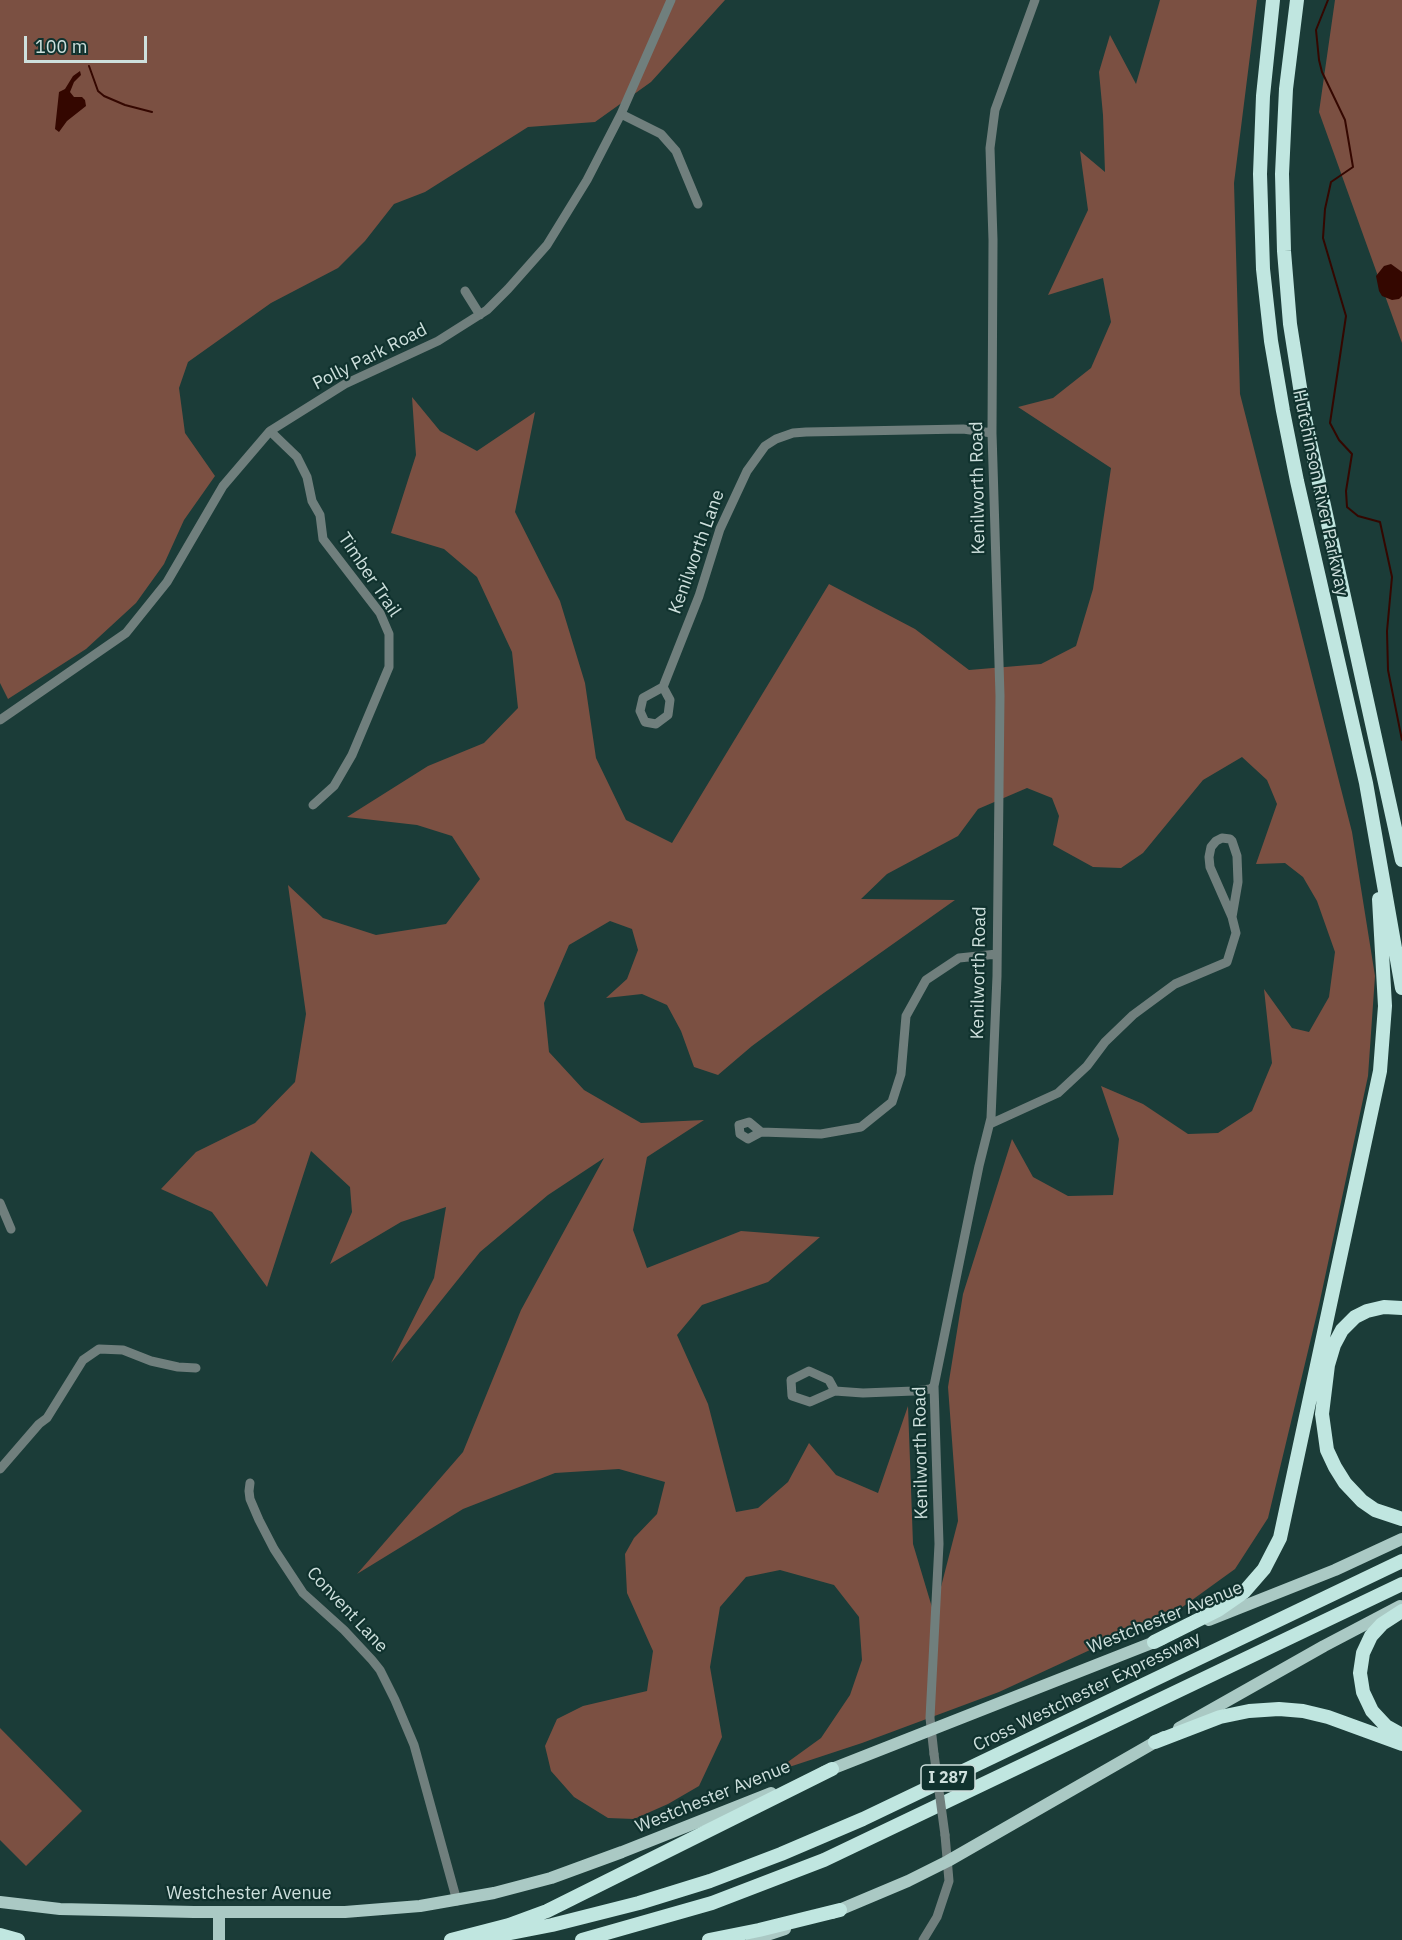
<!DOCTYPE html>
<style>
body{margin:0}
#map{position:relative;width:1402px;height:1940px;overflow:hidden;background:#1b3c38;font-family:"IBM Plex Sans",sans-serif}
canvas{display:block}
.scale{position:absolute;left:24px;top:36px;width:123px;height:27px;box-sizing:border-box;border:3px solid #cee0dd;border-top:0;padding-left:8px;font-size:18px;line-height:21px;white-space:nowrap;color:#cee0dd;-webkit-text-stroke:4px #10322e;paint-order:stroke}
</style>
<div id="map">
<canvas width="1402" height="1940"></canvas>
<div class="scale">100 m</div>
</div>
<script>
const c = document.querySelector('canvas').getContext('2d');
c.lineJoin = 'round';
function paint(path, color) {
  c.fillStyle = color;
  c.fill(path, 'evenodd');
}
function toPath(rows) {
  const path = new Path2D();
  for (const r of rows) {
    path.moveTo(r[0], r[1]);
    for (let i = 2; i < r.length; i += 2) path.lineTo(r[i], r[i + 1]);
  }
  return path;
}
function strokePath(path, color, width, dash) {
  c.strokeStyle = color;
  c.lineWidth = width;
  c.lineCap = dash ? 'butt' : 'round';
  c.setLineDash(dash || []);
  c.stroke(path);
}
function write(font, color, halo, rows, align = 'center') {
  c.font = font + ' "IBM Plex Sans",sans-serif';
  c.lineWidth = 4.5;
  c.setLineDash([]);
  c.textBaseline = 'middle';
  c.strokeStyle = halo;
  c.fillStyle = color;
  for (const [text, x, y, turn = 0] of rows) {
    c.save();
    c.translate(x, y);
    c.rotate((+turn || 0) * Math.PI / 180);
    c.textAlign = isNaN(turn) ? turn : align;
    if (halo) c.strokeText(text, 0, 0);
    c.fillText(text, 0, 0);
    c.restore();
  }
}
paint(toPath([
 [0,0,725,0,651,82,595,122,528,127,425,192,394,204,365,241,338,268,271,303,188,362,179,388,185,433,215,476,184,520,164,564,136,603,86,649,8,699,0,683],
 [1160,0,1257,0,1234,183,1240,394,1352,832,1375,976,1368,1076,1319,1305,1268,1518,1235,1569,1181,1608,999,1692,862,1743,774,1772,821,1738,850,1695,862,1660,859,1617,834,1585,780,1570,746,1577,720,1607,710,1667,722,1737,699,1786,668,1804,634,1819,608,1818,574,1797,551,1771,545,1746,557,1719,583,1706,647,1691,653,1651,627,1593,625,1554,634,1538,657,1514,665,1482,619,1469,555,1473,463,1509,357,1574,463,1452,521,1310,604,1158,548,1195,480,1252,391,1363,434,1278,446,1207,401,1222,330,1264,352,1212,350,1187,311,1151,267,1287,212,1212,161,1189,196,1152,255,1123,295,1082,306,1014,288,885,323,918,376,935,446,924,480,879,452,836,417,825,347,817,428,766,484,743,518,708,512,652,477,577,444,549,391,533,416,455,412,397,440,431,477,451,535,412,515,512,560,601,585,683,596,758,626,820,672,843,829,584,915,629,969,670,1041,664,1076,646,1093,589,1111,468,1018,407,1053,398,1091,368,1111,322,1103,278,1048,295,1088,210,1080,151,1105,172,1103,115,1099,72,1110,35,1136,84],
 [1242,757,1267,780,1277,804,1256,864,1285,863,1303,877,1317,901,1335,952,1329,997,1309,1032,1292,1028,1264,989,1272,1063,1252,1111,1218,1133,1188,1134,1143,1104,1101,1086,1119,1139,1113,1195,1068,1196,1033,1177,1012,1139,963,1294,948,1387,958,1521,934,1614,913,1544,908,1406,878,1493,836,1475,809,1443,788,1482,758,1508,736,1512,708,1404,677,1335,702,1305,768,1282,820,1237,741,1231,647,1268,633,1230,647,1157,704,1120,641,1123,584,1090,549,1052,544,1003,569,945,610,921,632,929,638,950,627,979,606,998,642,994,667,1005,681,1031,694,1067,718,1075,752,1046,821,995,955,900,861,899,887,874,958,836,978,809,1027,788,1052,798,1059,816,1053,845,1093,867,1121,868,1143,853,1203,780],
 [1335,0,1402,0,1402,343,1319,112],
 [0,1728,82,1811,26,1866,0,1840]
]), '#7b5042');
paint(toPath([
 [80,71,81,75,74,82,70,92,74,97,82,97,85,100,86,106,67,121,59,132,55,129,59,92,65,89,73,76],
 [1391,264,1402,272,1402,296,1399,299,1392,300,1382,296,1379,291,1376,276,1384,266]
]), '#340700');
strokePath(toPath([
 [1328,0,1316,30,1319,60,1322,72,1345,120,1353,167,1331,182,1325,209,1323,238,1346,316,1330,423,1339,440,1352,454,1346,491,1347,507,1358,516,1380,522,1392,577,1387,631,1388,670,1402,740],
 [89,66,98,91,104,96,125,105,152,112]
]), '#340700', 2);
strokePath(toPath([
 [621,114,661,134,676,151,698,204],
 [465,291,480,315],
 [270,431,297,457,307,477,312,501,320,515,323,539,380,613,389,634,389,667,352,755,334,786,313,805],
 [663,687,643,698,640,711,645,722,656,724,668,715,670,700,663,687,699,596,720,529,747,471,765,446,776,439,793,433,806,432,963,429,992,433],
 [0,720,126,633,167,582,223,486,270,431,345,384,438,341,487,310,508,289,547,245,587,180,621,114,671,0],
 [1222,838,1230,839,1232,841,1237,856,1238,882,1232,917,1210,867,1209,857,1211,847,1216,841,1222,838],
 [990,1124,1058,1093,1087,1066,1105,1042,1133,1015,1175,984,1227,962,1236,933,1232,917],
 [761,1132,749,1122,739,1125,740,1134,748,1139,761,1132,821,1134,861,1127,892,1102,901,1074,906,1016,926,980,959,958,997,954],
 [0,1203,11,1229],
 [835,1391,829,1380,809,1371,791,1380,792,1396,810,1402,835,1391,863,1393,914,1391,930,1389,934,1386],
 [0,1469,39,1424,47,1418,83,1360,99,1349,123,1350,151,1361,178,1367,196,1368],
 [250,1483,249,1491,250,1499,259,1520,274,1549,303,1593,344,1630,372,1660,380,1670,395,1700,414,1745,457,1901],
 [934,1754,930,1718,939,1544,934,1386,979,1166,991,1118,997,976,1000,696,992,433,993,240,990,148,995,110,1035,0],
 [923,1940,937,1917,949,1881,945,1835]
]), '#707f7d', 9);
strokePath(toPath([
 [1209,1620,1335,1570,1402,1539],
 [1179,1728,1324,1646,1400,1606],
 [824,1772,1162,1639],
 [0,1902,60,1909,194,1912,345,1912,420,1906,494,1893,551,1878,622,1852,771,1793],
 [219,1912,219,1940],
 [832,1913,908,1881,948,1861,1164,1737],
 [752,1940,785,1929]
]), '#aac9c4', 12);
strokePath(toPath([
 [1273,0,1263,96,1260,174,1263,269,1271,341,1283,411,1297,481,1366,783,1402,988],
 [1297,0,1286,89,1282,174,1284,251,1290,324,1305,419,1402,860],
 [1402,1308,1384,1307,1367,1311,1355,1317,1342,1330,1334,1345,1328,1365,1322,1414,1327,1450,1335,1467,1345,1483,1362,1501,1375,1510,1402,1519],
 [1402,1611,1382,1624,1371,1636,1363,1653,1360,1673,1363,1692,1372,1711,1386,1726,1402,1735],
 [1154,1642,1218,1610,1244,1592,1264,1569,1280,1538,1380,1071,1385,1006,1379,899],
 [1155,1742,1220,1717,1249,1711,1279,1709,1303,1711,1328,1717,1402,1744],
 [0,1935,18,1940],
 [451,1940,509,1925,547,1911,832,1769],
 [474,1940,552,1925,639,1903,710,1881,781,1854,863,1819,1402,1561],
 [582,1940,712,1903,824,1860,1402,1584],
 [709,1940,759,1930,840,1910]
]), '#c0e6e0', 14);
strokePath(toPath([
 [934,1754,945,1835]
]), '#707f7d', 9);
for (const [x, y, w] of [
 [948,1778,54]
]) {
  const box = new Path2D();
  box.roundRect(x - w / 2, y - 13, w, 26, 4.5);
  c.fillStyle = '#10322e';
  c.fill(box);
  strokePath(box, '#cee0dd', 1.5);
}
write('bold 16px', '#cee0dd', null, [
 ["I 287",948,1778]
]);
write('18px', '#cee0dd', '#10322e', [
 ["Polly Park Road",370,357,-27],
 ["Kenilworth Road",978,488,-91],
 ["Hutchinson River Parkway",1320,493,78],
 ["Kenilworth Lane",697,552,-70],
 ["Timber Trail",369,575,56],
 ["Kenilworth Road",979,973,-89],
 ["Kenilworth Road",921,1453,-91],
 ["Convent Lane",347,1610,47],
 ["Westchester Avenue",1165,1618,-22],
 ["Cross Westchester Expressway",1087,1692,-26],
 ["Westchester Avenue",713,1797,-22],
 ["Westchester Avenue",249,1894]
]);
</script>
